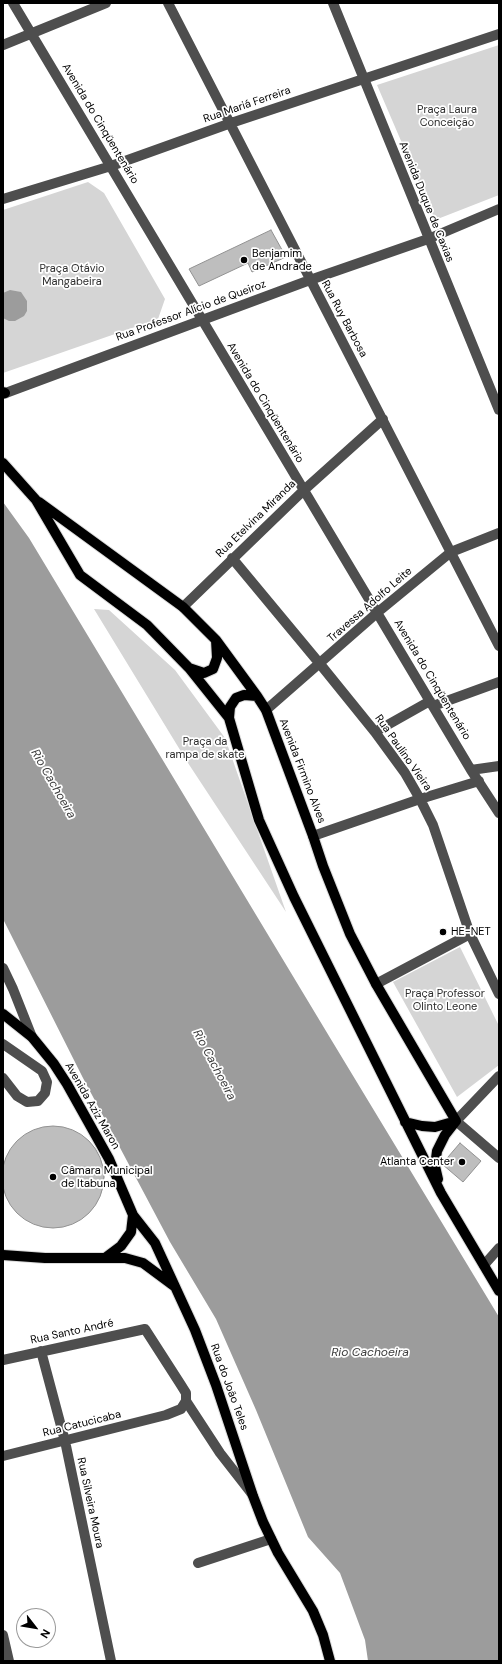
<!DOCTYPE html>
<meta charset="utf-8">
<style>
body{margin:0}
#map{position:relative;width:502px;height:1664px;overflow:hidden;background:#fff;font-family:"DM Sans",sans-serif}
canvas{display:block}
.frame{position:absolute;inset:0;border:4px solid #000;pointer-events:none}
.north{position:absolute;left:16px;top:1608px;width:40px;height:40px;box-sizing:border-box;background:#fff;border:1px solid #999;border-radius:50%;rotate:121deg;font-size:11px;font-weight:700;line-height:16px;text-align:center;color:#000}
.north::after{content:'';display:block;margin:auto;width:14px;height:18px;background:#000;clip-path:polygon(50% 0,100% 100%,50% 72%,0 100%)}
</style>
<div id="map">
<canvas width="502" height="1664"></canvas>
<div class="frame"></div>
<div class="north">N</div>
</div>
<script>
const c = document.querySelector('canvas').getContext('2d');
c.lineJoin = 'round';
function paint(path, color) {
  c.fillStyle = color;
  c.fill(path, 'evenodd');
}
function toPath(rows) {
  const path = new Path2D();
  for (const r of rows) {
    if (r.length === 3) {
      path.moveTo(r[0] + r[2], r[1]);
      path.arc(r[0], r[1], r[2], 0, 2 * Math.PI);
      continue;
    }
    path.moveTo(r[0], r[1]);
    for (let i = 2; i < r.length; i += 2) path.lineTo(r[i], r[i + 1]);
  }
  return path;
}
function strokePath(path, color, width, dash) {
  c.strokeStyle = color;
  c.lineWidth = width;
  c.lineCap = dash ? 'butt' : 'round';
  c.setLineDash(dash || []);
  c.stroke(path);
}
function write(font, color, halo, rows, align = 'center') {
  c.font = font + ' "DM Sans",sans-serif';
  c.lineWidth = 3.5;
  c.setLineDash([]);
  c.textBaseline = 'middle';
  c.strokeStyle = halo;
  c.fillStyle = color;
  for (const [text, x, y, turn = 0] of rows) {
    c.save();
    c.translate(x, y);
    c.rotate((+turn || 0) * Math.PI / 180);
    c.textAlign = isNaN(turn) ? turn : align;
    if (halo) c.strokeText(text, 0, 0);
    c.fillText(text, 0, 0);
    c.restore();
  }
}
paint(toPath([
 [499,45,499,195,435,220,377,85],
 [88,182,104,193,165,299,158,319,3,373,3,210],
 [94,609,109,610,175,670,225,738,286,912,188,763],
 [460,947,499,1026,499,1065,457,1097,393,982]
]), '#d5d5d5');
paint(toPath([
 [10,290,21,292,27,301,27,311,24,316,15,321,9,321,3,318,3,293],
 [3,502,29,538,332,1041,499,1317,499,1661,368,1661,365,1640,340,1573,308,1537,256,1410,216,1319,170,1242,83,1078,3,919]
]), '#9c9c9c');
const building = toPath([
 [271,230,286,257,252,272,248,263,199,286,189,269,271,230],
 [53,1177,51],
 [460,1143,481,1161,463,1182,442,1164,460,1143]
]);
paint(building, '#bebebe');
strokePath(building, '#929292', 1);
const major = toPath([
 [3,392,5,393],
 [3,463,36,500,80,575,147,625,189,668,229,718,259,820,294,897,441,1193,499,1291],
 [39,502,183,607,216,640,257,696,266,710,313,836,323,866,350,934,376,984,456,1121],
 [189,668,204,673,213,669,217,658,216,640],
 [229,718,230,707,236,698,244,695,257,696],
 [3,1014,32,1037,54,1064,67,1084,109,1159,133,1215,155,1243,195,1330,216,1385,253,1496,263,1522,278,1553,313,1611,323,1635,330,1661],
 [405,1122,422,1126,435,1127,456,1121],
 [438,1179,435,1166,437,1151,445,1135,456,1121],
 [3,1255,45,1258,125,1258,143,1263,174,1286],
 [105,1258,121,1246,131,1232,133,1215]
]);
strokePath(major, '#dbdbdb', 12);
strokePath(toPath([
 [13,3,471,770,499,813],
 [168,3,499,646],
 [333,3,499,410],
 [3,45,106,3],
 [3,199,111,166,231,123,499,34],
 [3,394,310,280,428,239,499,209],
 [232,558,320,664,375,732,405,773,420,799,433,825,470,934,499,994],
 [183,607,304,490,383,419],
 [433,706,499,682],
 [266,710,378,612,451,552,499,533],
 [375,732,430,701],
 [471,770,499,766],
 [313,836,420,799,479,781],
 [3,968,13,989,32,1037],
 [376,984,470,934],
 [3,1044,42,1071,47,1082,45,1093,38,1101,27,1102,17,1096,3,1078],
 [499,1076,456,1121,499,1158],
 [484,1265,499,1248],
 [41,1351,65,1441,111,1661],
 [3,1360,145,1329,181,1385,186,1393,186,1401,181,1409,166,1415,3,1456],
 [186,1401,220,1453,252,1494],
 [198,1563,271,1539],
 [3,1635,9,1661]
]), '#4e4e4e', 10);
strokePath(major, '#000', 10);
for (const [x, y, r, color] of [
 [244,260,4,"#000"],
 [443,932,4,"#000"],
 [462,1162,4,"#000"],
 [53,1177,4,"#000"]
]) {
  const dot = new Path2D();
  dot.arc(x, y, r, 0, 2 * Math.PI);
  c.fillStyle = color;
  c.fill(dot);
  strokePath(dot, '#fff', 1.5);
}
write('11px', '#000', '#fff', [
 ["Rua Mariá Ferreira",247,105,-19],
 ["Avenida do Cinqüentenário",100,124,59],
 ["Avenida Duque de Caxias",426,202,68],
 ["Rua Professor Alício de Queiroz",191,311,-20],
 ["Rua Ruy Barbosa",344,319,62],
 ["Avenida do Cinqüentenário",265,403,59],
 ["Rua Etelvina Miranda",256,519,-44],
 ["Travessa Adolfo Leite",370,605,-41],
 ["Avenida do Cinqüentenário",432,680,59],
 ["Rua Paulino Vieira",403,753,55],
 ["Avenida Firmino Alves",302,771,69],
 ["Avenida Aziz Maron",92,1106,60],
 ["Rua Santo André",72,1332,-12],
 ["Rua do João Teles",229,1387,70],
 ["Rua Catucicaba",82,1424,-14],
 ["Rua Silveira Moura",90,1503,78]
]);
write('11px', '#2c2c2c', '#fff', [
 ["Praça Laura",447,110],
 ["Conceição",447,123],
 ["Praça Otávio",72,269],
 ["Mangabeira",72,282],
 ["Praça da",205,742],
 ["rampa de skate",205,755],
 ["Praça Professor",445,994],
 ["Olinto Leone",445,1007]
]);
write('11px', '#000', '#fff', [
 ["Benjamim",252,254],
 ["de Andrade",252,267],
 ["HE-NET",451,932],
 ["Atlanta Center",454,1162,"right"],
 ["Câmara Municipal",61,1171],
 ["de Itabuna",61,1184]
], 'left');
write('italic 12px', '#3d3d3d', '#fff', [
 ["Rio Cachoeira",53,784,60],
 ["Rio Cachoeira",214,1065,62],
 ["Rio Cachoeira",370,1353]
]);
</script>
